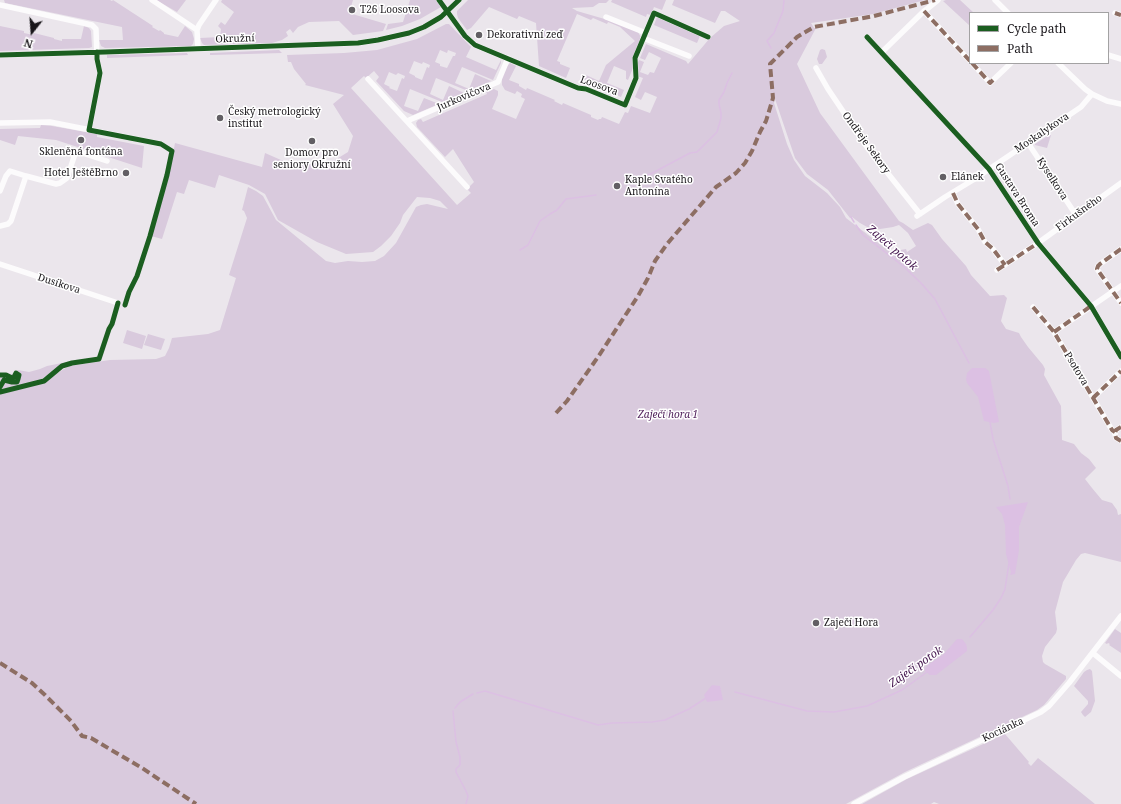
<!DOCTYPE html>
<meta charset="utf-8">
<style>
body{margin:0}
#map{position:relative;width:1121px;height:804px;overflow:hidden;background:#ebe6ec;font-family:"Noto Serif",serif}
canvas{display:block}
.legend{position:absolute;left:969px;top:12px;width:140px;height:52px;box-sizing:border-box;background:#fff;border:1px solid #a3a2a3;margin:0;padding:5px 7px;list-style:none;font-size:12px;color:#19161a}
.legend li{display:flex;align-items:center;gap:8px;height:20px}
.legend b{width:20px;border:1px solid #a3a2a3}
.north{position:absolute;left:12px;top:12px;width:40px;height:40px;-webkit-text-stroke:3px #fff;paint-order:stroke;rotate:197deg;font-size:11px;font-weight:700;line-height:16px;text-align:center;color:#19161a}
.north::after{content:'';display:block;margin:auto;width:14px;height:18px;background:#19161a;clip-path:polygon(50% 0,100% 100%,50% 72%,0 100%)}
</style>
<div id="map">
<canvas width="1121" height="804"></canvas>
<ul class="legend">
<li><b style="height:5px;background:#1b5e20"></b>Cycle path</li>
<li><b style="height:5px;background:#8d6e63"></b>Path</li>
</ul>
<div class="north">N</div>
</div>
<script>
const c = document.querySelector('canvas').getContext('2d');
c.lineJoin = 'round';
function paint(path, color) {
  c.fillStyle = color;
  c.fill(path, 'evenodd');
}
function toPath(rows) {
  const path = new Path2D();
  for (const r of rows) {
    path.moveTo(r[0], r[1]);
    for (let i = 2; i < r.length; i += 2) path.lineTo(r[i], r[i + 1]);
  }
  return path;
}
function strokePath(path, color, width, dash) {
  c.strokeStyle = color;
  c.lineWidth = width;
  c.lineCap = dash ? 'butt' : 'round';
  c.setLineDash(dash || []);
  c.stroke(path);
}
function write(font, color, halo, rows, align = 'center') {
  c.font = font + ' "Noto Serif",serif';
  c.lineWidth = 3;
  c.setLineDash([]);
  c.textBaseline = 'middle';
  c.strokeStyle = halo;
  c.fillStyle = color;
  for (const [text, x, y, turn = 0] of rows) {
    c.save();
    c.translate(x, y);
    c.rotate((+turn || 0) * Math.PI / 180);
    c.textAlign = isNaN(turn) ? turn : align;
    if (halo) c.strokeText(text, 0, 0);
    c.fillText(text, 0, 0);
    c.restore();
  }
}
paint(toPath([
 [4,0,110,0,112,1,113,0,153,26,152,27,159,31,160,30,164,33,164,34,178,37,185,26,192,32,194,39,193,44,191,46,105,48,101,46,99,40,123,40,122,27,5,3],
 [156,0,186,0,177,12],
 [222,0,353,0,349,13,386,24,383,31,353,35,339,21,309,22,298,27,293,33,290,29,286,32,288,36,282,40,272,43,204,45,202,43,200,38,220,37,221,29,218,26,221,22,225,25,234,12,221,2],
 [410,0,436,0,441,7,420,19,402,26,386,30,388,24,403,22],
 [468,0,609,0,606,3,599,3,593,7,572,8,577,11,608,20,638,32,639,34,641,37,633,68,628,80,626,79,626,71,614,66,607,83,624,90,621,97,583,81,586,75,599,81,606,65,635,41,620,27,608,22,607,24,593,18,591,20,577,14,557,61,560,62,560,64,570,68,566,78,539,66,536,23,519,16,517,19,489,7,471,28,467,30,458,18,457,14,457,11],
 [612,0,666,0,662,10,654,7,651,15,647,14,646,17,611,2],
 [674,0,925,0,873,14,811,23,814,28,816,28,797,64,820,113,899,221,903,223,913,230,928,223,932,225,942,239,966,266,971,275,990,296,1004,295,1007,298,1001,321,1006,329,1019,333,1021,337,1028,347,1043,365,1045,369,1044,375,1061,406,1062,440,1074,444,1081,453,1089,459,1096,468,1085,479,1092,488,1102,500,1112,503,1117,510,1118,515,1121,514,1121,562,1085,553,1081,554,1076,560,1063,582,1055,612,1057,629,1056,633,1045,647,1042,656,1043,662,1045,664,1066,676,1066,679,1044,705,1037,710,905,772,846,804,0,804,0,394,44,381,69,366,110,360,156,359,165,356,169,348,172,338,208,334,220,330,236,278,229,275,247,218,244,211,242,210,248,187,256,191,263,196,276,220,326,261,335,263,348,261,362,262,375,261,384,256,396,243,416,207,421,205,427,204,448,209,440,201,430,198,417,197,403,215,400,223,391,236,381,246,373,252,346,254,317,242,278,220,265,194,249,185,219,175,215,188,189,180,184,194,177,192,162,239,151,236,169,175,175,143,262,167,265,153,281,160,299,166,335,160,348,152,353,136,333,104,344,95,305,85,306,84,294,69,291,62,288,62,287,55,344,53,377,50,417,39,446,24,449,24,471,47,466,57,496,70,501,60,501,63,493,80,462,67,455,83,469,89,475,74,491,81,468,91,436,78,430,94,443,100,449,86,464,93,442,102,410,89,404,106,418,111,424,98,439,104,413,115,404,111,376,81,379,77,374,71,366,78,364,76,351,88,457,205,471,193,467,189,474,182,453,149,445,157,417,127,416,123,418,120,421,119,423,122,487,94,486,91,494,89,498,91,498,95,492,109,516,119,525,99,521,97,522,94,517,91,515,94,505,90,502,85,502,78,506,67,510,63,516,66,509,80,519,84,519,86,526,90,527,88,555,100,554,101,562,105,563,103,591,115,591,117,598,120,599,119,601,119,602,117,619,124,625,112,628,113,631,106,650,113,657,97,645,92,641,100,635,97,643,78,637,76,636,66,639,60,644,62,640,72,648,75,650,72,654,73,661,58,649,52,645,60,640,58,646,44,686,61,688,64,710,38,724,26,740,21,725,11,721,11,715,23,672,5],
 [440,50,447,53,448,50,456,53,455,56,453,56,447,68,440,66,440,64,435,62],
 [414,61,422,64,423,62,430,65,429,68,427,67,422,80,415,77,415,76,409,73],
 [389,72,396,75,398,73,405,76,404,79,402,78,397,91,389,88,390,87,384,84],
 [775,99,795,158,807,174,828,190,850,218,852,217,860,223,869,228,880,229,893,227,899,225,908,233,916,246,907,252,906,249,890,252,846,218,840,207,827,193,805,176,794,160,787,144,774,103],
 [946,0,960,0,974,13,970,13,970,26,943,1],
 [657,17,700,36,697,43,654,25],
 [0,26,24,31,24,33,33,35,34,33,54,38,54,39,62,41,62,39,81,39,84,26,89,28,91,31,92,47,89,48,0,51],
 [822,49,825,50,827,57,822,64,819,64,817,59,820,50],
 [279,50,282,53,212,55,210,55,210,53],
 [187,53,188,55,107,58,107,55],
 [41,125,52,126,97,134,97,137,144,146,142,168,56,140,18,136,15,145,0,140,0,129,40,128],
 [1049,135,1051,135,1047,148,1035,145,1035,144],
 [127,330,146,336,142,349,123,343],
 [148,334,165,339,161,350,144,345],
 [67,362,40,380,11,388,0,391,0,373,12,374,16,371,18,370,29,372,40,369,47,366],
 [1115,629,1121,633,1121,653,1109,645,1110,644,1108,643,1107,644,1105,643],
 [1090,669,1092,671,1095,701,1091,712,1085,717,1083,715,1081,712,1088,704,1088,701,1074,686,1084,672,1087,670],
 [1005,734,1029,762,1028,763,1031,766,1038,758,1095,804,939,804,934,802,931,804,862,804,907,779]
]), '#d9cadd');
paint(toPath([
 [972,368,985,368,989,371,999,422,994,423,984,421,978,397,967,383,966,379,967,373],
 [1028,502,1019,527,1019,550,1015,574,1010,575,1011,572,1006,554,1005,525,1002,514,996,507],
 [957,639,962,639,966,644,967,648,967,651,936,675,930,675,925,671,925,669,928,665,943,655],
 [712,685,720,686,723,700,707,702,704,695]
]), '#dcc0e3');
strokePath(toPath([
 [771,48,767,41,774,33,783,11,784,0],
 [628,188,633,193,639,186,643,178,690,153,697,152,717,132,721,118,721,113,719,104,719,100,724,92,727,83,732,73],
 [851,217,854,222],
 [856,225,863,235,903,266,921,283,935,299,969,363],
 [520,250,528,245,540,221,550,214,557,210,566,199,596,195],
 [990,422,993,439,1008,486,1010,499],
 [970,637,993,610,1001,598,1005,589,1009,563],
 [735,692,807,711,834,712,867,706,902,690,927,672],
 [477,693,485,691,598,725,612,723,652,722,665,720,689,709,706,698],
 [455,708,460,702,473,694],
 [453,711,456,742,460,757,460,765,456,769,456,772,466,791,468,796,466,804]
]), '#dcc0e3', 1.5);
strokePath(toPath([
 [152,0,197,30],
 [439,0,465,36,475,45,578,88,586,89,625,105,636,78,635,58,654,13,708,37],
 [995,0,1008,13],
 [0,5,92,25,96,29,97,59,100,73,89,130],
 [924,11,970,61],
 [1115,13,1121,15],
 [606,17,646,33],
 [867,37,989,169,1038,243,1091,306,1121,357],
 [643,38,689,56],
 [198,49,197,30,199,25,216,0],
 [882,52,922,13,938,0],
 [0,55,106,52,358,43,378,40,400,35,409,33,424,27,441,17,459,0],
 [1108,55,1121,59],
 [972,63,990,83,1011,63],
 [1058,63,1085,89,1092,94,1107,101,1121,104],
 [816,68,828,89,867,147,920,214],
 [368,79,467,187],
 [407,121,498,82,508,58],
 [0,123,50,122,161,144],
 [1028,143,1076,215],
 [0,191,6,176,10,171,26,176],
 [953,193,958,204,978,229,985,242,993,249,1005,265],
 [917,216,945,197,973,180,1081,107,1092,94],
 [0,226,8,224,11,221,26,176,56,184,60,183,67,178,76,151,107,161],
 [1121,249,1100,264,1098,266,1097,269,1121,303],
 [0,264,118,303],
 [997,270,1038,243,1121,183],
 [1033,307,1054,332,1112,430,1115,432],
 [1054,332,1121,286],
 [1093,398,1121,371],
 [1121,427,1116,430,1115,434,1116,438,1121,441],
 [1093,653,1121,676],
 [854,804,904,777,1041,712,1049,706,1069,683,1121,616]
]), '#fcfbfc', 5.5);
strokePath(toPath([
 [924,11,970,61],
 [1115,13,1121,15],
 [972,63,990,83,993,80],
 [953,193,958,204,978,229,985,242,993,249,1005,265],
 [1121,249,1100,264,1098,266,1097,269,1121,303],
 [997,270,1038,243],
 [1033,307,1054,332,1112,430,1115,432],
 [1054,332,1091,306],
 [1093,398,1121,371],
 [556,413,567,401,598,357,638,296,648,278,655,261,667,244,716,187,736,173,745,163,752,151,760,132,766,121,773,98,770,64,797,37,814,27,874,16,935,0],
 [1121,427,1116,430,1115,434,1116,438,1121,441],
 [0,663,32,683,45,695,71,721,82,736,91,738,142,768,196,804]
]), '#8d6e63', 4, [8, 4]);
strokePath(toPath([
 [439,0,465,36,475,45,578,88,586,89,625,105,636,78,635,58,654,13,708,37],
 [867,37,989,169,1038,243,1091,306,1121,357],
 [97,52,97,59,100,73,89,130,161,144,172,151,167,175,150,236,137,276,129,292,125,305],
 [0,55,106,52,358,43,378,40,400,35,409,33,424,27,441,17,459,0],
 [0,375,6,375,12,378,14,377,16,373,19,375,18,379,17,382,12,382,4,380,0,387],
 [0,392,44,381,62,366,72,363,99,359,109,329,112,324,118,303]
]), '#1b5e20', 5);
for (const [x, y, r, color] of [
 [352,10,4,"#625f64"],
 [479,35,4,"#625f64"],
 [220,118,4,"#625f64"],
 [81,140,4,"#625f64"],
 [312,141,4,"#625f64"],
 [126,173,4,"#625f64"],
 [943,177,4,"#625f64"],
 [617,186,4,"#625f64"],
 [816,623,4,"#625f64"]
]) {
  const dot = new Path2D();
  dot.arc(x, y, r, 0, 2 * Math.PI);
  c.fillStyle = color;
  c.fill(dot);
  strokePath(dot, '#fff', 1.5);
}
write('10px', '#19161a', '#fff', [
 ["T26 Loosova",360,10],
 ["Dekorativní zeď",487,35],
 ["Český metrologický",228,112],
 ["institut",228,124],
 ["Skleněná fontána",81,152,"center"],
 ["Domov pro",312,153,"center"],
 ["seniory Okružní",312,165,"center"],
 ["Hotel JeštěBrno",118,173,"right"],
 ["Elánek",951,177],
 ["Kaple Svatého",625,180],
 ["Antonína",625,192],
 ["Zaječí Hora",824,623]
], 'left');
write('10px', '#19161a', '#fff', [
 ["Okružní",235,39,-2],
 ["Loosova",599,86,20],
 ["Jurkovičova",464,97,-23],
 ["Moskalykova",1042,133,-34],
 ["Ondřeje Sekory",866,143,54],
 ["Kyselkova",1052,179,57],
 ["Gustava Broma",1017,195,57],
 ["Firkušného",1079,213,-36],
 ["Dusíkova",59,284,18],
 ["Psotova",1076,369,59],
 ["Kociánka",1003,730,-25]
]);
write('italic 10px', '#53245e', '#fff', [
 ["Zaječí hora 1",668,415]
]);
write('italic 11px', '#42134c', '#fff', [
 ["Zaječí potok",892,248,41],
 ["Zaječí potok",916,667,-35]
]);
</script>
